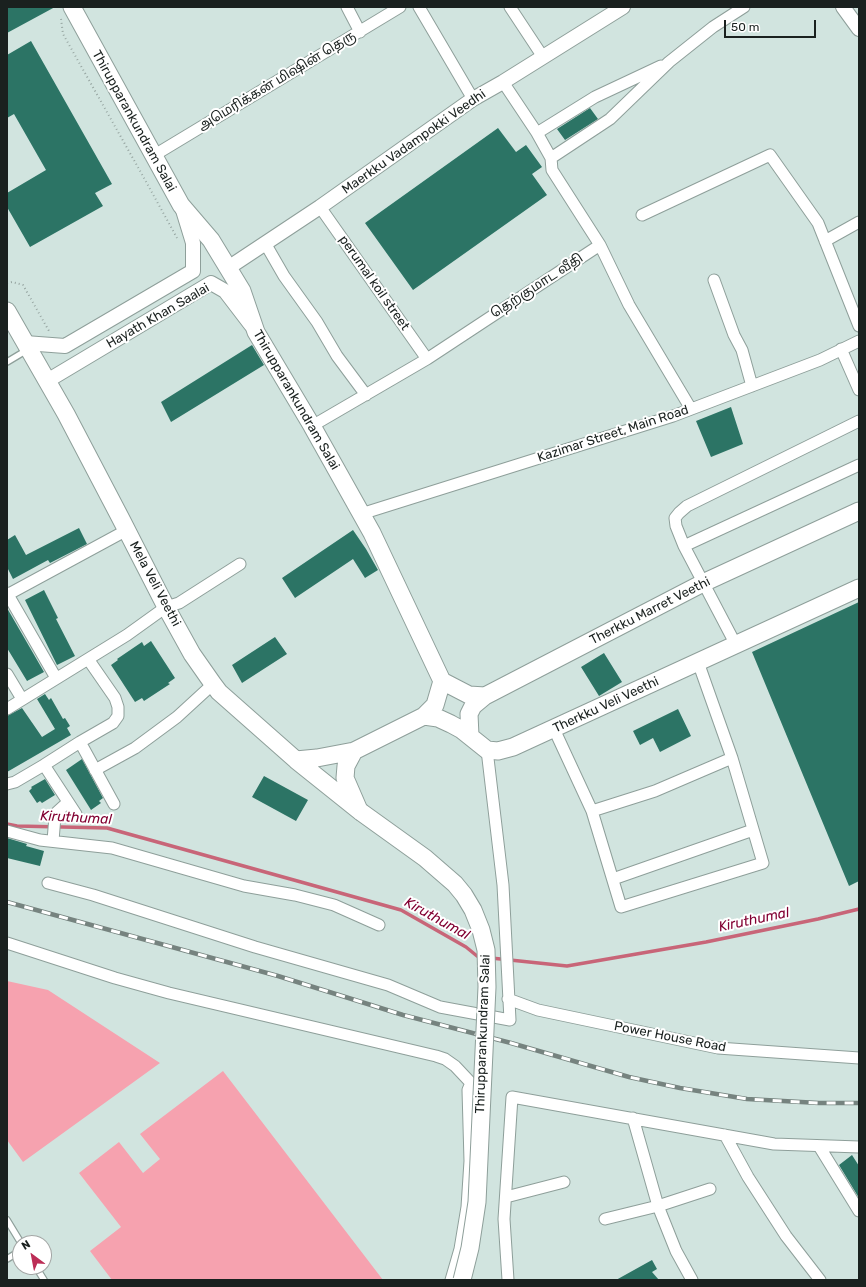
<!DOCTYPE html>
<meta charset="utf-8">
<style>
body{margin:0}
#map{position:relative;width:866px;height:1287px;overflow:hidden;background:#d1e4df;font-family:Rubik,sans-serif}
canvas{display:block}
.frame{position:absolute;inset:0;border:8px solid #1a211f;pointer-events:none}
.north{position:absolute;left:12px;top:1235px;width:40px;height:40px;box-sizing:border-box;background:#fff;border:1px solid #a3a6a5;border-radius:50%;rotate:328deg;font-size:11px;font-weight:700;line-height:16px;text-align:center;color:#1a211f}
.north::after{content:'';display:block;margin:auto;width:14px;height:18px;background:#bc2d56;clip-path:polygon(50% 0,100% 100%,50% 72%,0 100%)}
.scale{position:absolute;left:724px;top:20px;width:92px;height:18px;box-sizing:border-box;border:2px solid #1a211f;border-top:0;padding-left:5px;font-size:12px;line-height:14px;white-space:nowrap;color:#1a211f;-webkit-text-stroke:3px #fff;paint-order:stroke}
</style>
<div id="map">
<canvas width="866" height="1287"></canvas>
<div class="frame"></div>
<div class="north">N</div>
<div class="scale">50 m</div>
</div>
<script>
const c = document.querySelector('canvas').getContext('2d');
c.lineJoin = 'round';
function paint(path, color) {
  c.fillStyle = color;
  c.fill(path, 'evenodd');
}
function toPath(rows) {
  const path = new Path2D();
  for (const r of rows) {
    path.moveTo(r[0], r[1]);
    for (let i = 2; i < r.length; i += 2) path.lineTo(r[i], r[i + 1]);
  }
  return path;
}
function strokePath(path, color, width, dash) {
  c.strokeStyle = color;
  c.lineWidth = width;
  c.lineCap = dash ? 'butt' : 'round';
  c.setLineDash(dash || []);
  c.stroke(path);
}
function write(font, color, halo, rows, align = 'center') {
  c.font = font + ' Rubik,"Noto Sans Tamil",sans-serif';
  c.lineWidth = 4;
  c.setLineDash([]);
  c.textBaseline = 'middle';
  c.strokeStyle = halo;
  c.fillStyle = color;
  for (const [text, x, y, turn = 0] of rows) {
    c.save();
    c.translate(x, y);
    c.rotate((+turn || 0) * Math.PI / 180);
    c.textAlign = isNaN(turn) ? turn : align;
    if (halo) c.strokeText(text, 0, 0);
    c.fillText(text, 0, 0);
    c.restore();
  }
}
paint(toPath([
 [7,981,48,990,160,1063,23,1162,7,1140],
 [223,1071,383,1280,112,1280,90,1251,121,1227,79,1173,119,1142,143,1173,160,1159,140,1134]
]), '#f6a2af');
strokePath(toPath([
 [7,824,17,826,107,828,301,882,401,910,466,947,477,956,481,957],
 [491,958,567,966,706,942,818,919,859,909]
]), '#c86578', 3.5);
paint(toPath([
 [7,7,55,7,7,33],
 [31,41,112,184,95,193,103,206,30,247,7,207,7,193,46,170,14,114,7,118,7,55],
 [590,108,598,119,565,140,557,129],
 [498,128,516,152,526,145,542,167,532,174,547,195,413,290,365,223],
 [252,345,264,365,171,422,161,402],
 [731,407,743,444,711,457,696,421],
 [79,528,87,544,50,563,48,560,13,579,7,567,7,540,15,535,26,555],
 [353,530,366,549,378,570,365,578,353,559,295,598,282,578],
 [44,590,58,618,56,619,75,656,57,665,25,600],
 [859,602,859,881,849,886,752,652],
 [7,608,44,672,27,681,7,648],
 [275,637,287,654,242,683,232,665],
 [151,641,175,678,168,683,170,684,144,701,142,698,135,702,111,665,118,660,117,659,142,642,144,646],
 [604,653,622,682,599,696,581,667],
 [45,694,49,700,51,698,63,719,65,718,70,726,67,728,71,735,7,772,7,716,22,708,42,737,55,729,37,699],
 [678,709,691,736,660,752,653,738,640,745,633,731],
 [82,759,103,798,99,801,101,803,91,810,66,770],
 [264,776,308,800,296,821,252,797],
 [45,779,55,795,42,803,40,801,37,803,29,791,32,788,31,787],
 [7,838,27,844,26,846,44,851,40,866,7,858],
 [852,1155,859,1166,859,1198,839,1165],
 [652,1260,657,1269,652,1272,659,1280,616,1280]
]), '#2c7465');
const service = toPath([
 [7,362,27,350],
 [7,1220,21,1243],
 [7,1259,20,1251],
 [36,1267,44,1280]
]);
const minor = toPath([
 [347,7,360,32],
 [419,7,473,99],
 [510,7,543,57],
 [537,133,595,97,661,66],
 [153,156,400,7],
 [551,158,610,119,669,62,713,27,744,7],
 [320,207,427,359],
 [642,215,770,155,818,223,859,326],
 [825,241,859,222],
 [265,243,284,276,317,322,337,356,366,395],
 [600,245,629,305,691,409],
 [714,280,734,335,742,350,752,386],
 [841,349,859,390],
 [312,426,427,359,600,245,552,170,551,158,537,133,503,82],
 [361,514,673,416,820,360,859,341],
 [684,546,859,465],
 [7,593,56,678],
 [7,595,127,530],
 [736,645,684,546,676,526,675,518,679,513,687,506,859,421],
 [7,674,22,699],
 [7,709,127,635,166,607,179,603,240,564],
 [554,729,592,811,655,791,732,758,698,662],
 [80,742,114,804],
 [44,765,76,814],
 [95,770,135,748,177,717,213,684],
 [7,784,15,782,44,765,80,742,113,723,118,716,118,707,115,698,88,659],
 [592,811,621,907,763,863,732,758],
 [7,831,40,840,112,848,244,886,295,895,334,905,379,925],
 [53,841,55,816,57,812,68,802],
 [613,879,753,830],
 [48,883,93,895,255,947,388,985,440,1007,510,1020,503,885,487,750],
 [7,943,115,978,169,993,436,1056,445,1059,455,1066,471,1083,468,1090,470,1161,467,1207,460,1249,451,1280],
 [508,999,538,1010,718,1048,859,1058],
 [633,1118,658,1206,676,1251,692,1280],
 [725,1135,748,1177,786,1236,820,1280],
 [819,1146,859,1211],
 [506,1197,564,1182],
 [605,1219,658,1206,710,1189],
 [508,1280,504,1219,512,1097,774,1144,859,1147]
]);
const tertiary = toPath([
 [843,7,859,29],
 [228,268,320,207,473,99,503,82,623,7],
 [25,343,65,346,193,271,193,243,182,207],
 [47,381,211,283,225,291,251,325]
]);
const primary = toPath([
 [72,7,181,205,211,240,242,291,256,332,312,426,372,533,442,681,435,705,424,716],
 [7,311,66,414,121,519,166,607,192,654,213,684,219,692,296,760,361,812],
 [442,681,469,695,485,696,703,583,859,511],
 [470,736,469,714,473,706,485,696],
 [354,751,346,766,345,778,358,808],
 [296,760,317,758,354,751,424,716,438,718,451,724,462,730,487,750,498,751,513,747,859,588]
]);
strokePath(service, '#8e9f9a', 8);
strokePath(minor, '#8e9f9a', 13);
strokePath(tertiary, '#8e9f9a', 16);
strokePath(primary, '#8e9f9a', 19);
strokePath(toPath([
 [61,19,63,34,144,178,177,238],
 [7,283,12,282,23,285,49,331]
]), '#97a6a2', 2, [1, 3]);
strokePath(service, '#fff', 5.5);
strokePath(minor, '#fff', 11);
strokePath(tertiary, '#fff', 14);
strokePath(primary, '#fff', 17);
const rail = toPath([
 [7,902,278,976,403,1015,511,1043,629,1077,680,1088,747,1099,819,1103,859,1103]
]);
strokePath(rail, '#76837f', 4.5);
strokePath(rail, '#fff', 3, [9]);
const primaryBridge = toPath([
 [361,812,425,858,455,884,464,895,473,910,481,930,486,950,487,987,477,1202,470,1248,462,1280]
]);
strokePath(primaryBridge, '#8e9f9a', 19, []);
strokePath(primaryBridge, '#fff', 17);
write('13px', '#1a211f', '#fff', [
 ["அமெரிக்கன் மிஷின் தெரு",277,81,-31],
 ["Thirupparankundram Salai",134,121,61],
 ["Maerkku Vadampokki Veedhi",414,142,-35],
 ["perumal koil street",374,283,55],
 ["தெற்குமாட வீதி",537,286,-33],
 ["Hayath Khan Saalai",158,316,-30],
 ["Thirupparankundram Salai",296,400,60],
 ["Kazimar Street, Main Road",613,434,-18],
 ["Mela Veli Veethi",155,584,62],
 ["Therkku Marret Veethi",650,611,-27],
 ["Therkku Veli Veethi",606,705,-25],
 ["Thirupparankundram Salai",483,1034,-88],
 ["Power House Road",670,1037,11]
]);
write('italic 14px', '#820032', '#fff', [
 ["Kiruthumal",76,818,3],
 ["Kiruthumal",437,919,29],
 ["Kiruthumal",754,920,-12]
]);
</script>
